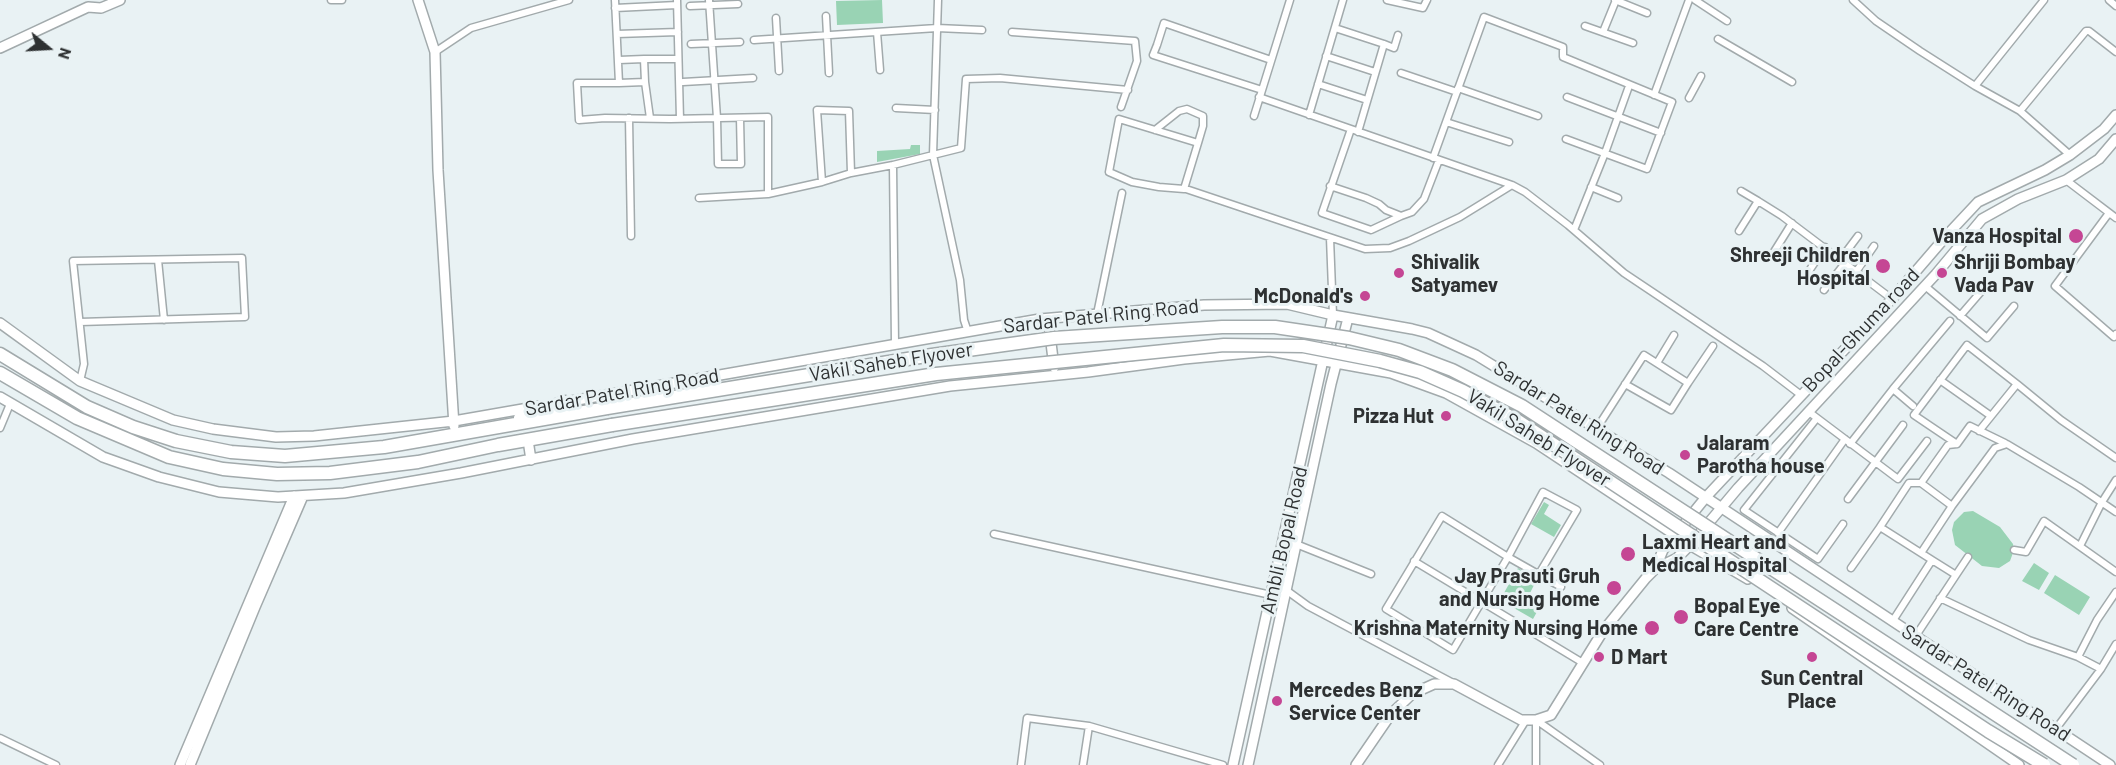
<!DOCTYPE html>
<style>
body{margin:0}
#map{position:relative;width:2116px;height:765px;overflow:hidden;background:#e9f2f4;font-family:Barlow,sans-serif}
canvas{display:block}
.north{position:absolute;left:18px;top:18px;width:60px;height:60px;-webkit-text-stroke:4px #e9f2f4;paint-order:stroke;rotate:108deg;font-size:16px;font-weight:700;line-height:24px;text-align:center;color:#2e3132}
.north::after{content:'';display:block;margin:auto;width:21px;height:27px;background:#2e3132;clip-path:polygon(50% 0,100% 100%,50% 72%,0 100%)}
</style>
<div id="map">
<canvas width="2116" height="765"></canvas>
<div class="north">N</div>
</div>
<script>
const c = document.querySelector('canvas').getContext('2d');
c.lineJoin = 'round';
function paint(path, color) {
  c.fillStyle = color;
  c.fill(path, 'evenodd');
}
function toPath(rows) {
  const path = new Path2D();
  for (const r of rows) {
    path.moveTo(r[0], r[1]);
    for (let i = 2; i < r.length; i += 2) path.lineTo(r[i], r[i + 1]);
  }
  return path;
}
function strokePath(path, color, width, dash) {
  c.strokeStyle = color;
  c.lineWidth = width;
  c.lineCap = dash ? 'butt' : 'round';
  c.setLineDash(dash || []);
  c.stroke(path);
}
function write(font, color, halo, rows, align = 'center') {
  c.font = font + ' Barlow,sans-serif';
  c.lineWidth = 6;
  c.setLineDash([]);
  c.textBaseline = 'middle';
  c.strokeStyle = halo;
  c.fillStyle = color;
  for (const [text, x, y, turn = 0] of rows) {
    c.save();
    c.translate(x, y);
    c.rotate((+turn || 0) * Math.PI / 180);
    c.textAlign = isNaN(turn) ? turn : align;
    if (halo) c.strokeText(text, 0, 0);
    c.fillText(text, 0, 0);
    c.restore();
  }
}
paint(toPath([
 [882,0,883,23,837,25,836,1],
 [911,145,920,145,920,154,877,162,877,151,910,149],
 [1544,502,1549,505,1544,514,1561,525,1554,537,1531,524],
 [1973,511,2000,527,2013,544,2014,550,2010,561,1999,568,1982,566,1955,545,1952,530,1954,522,1964,512],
 [2034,563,2049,573,2039,590,2022,581],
 [1518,568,1537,579,1530,593,1543,601,1533,619,1500,600],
 [2055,575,2090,597,2079,615,2044,593]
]), '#99d3b4');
const street = toPath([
 [331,0,342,0],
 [615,0,619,83,645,82,650,118],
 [677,0,680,119],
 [709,0,717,118,718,164,741,164,740,118],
 [1387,0,1423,8,1427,0],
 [1615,0,1647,13],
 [1695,0,1727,21],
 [1853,0,1876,21,1920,51,1975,86,2020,111,2070,155],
 [2109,0,2116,6],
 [690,6,738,4],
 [615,8,677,5],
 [826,16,829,73],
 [776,18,779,71],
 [1585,26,1633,43],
 [1335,28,1384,44],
 [877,32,880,70],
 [1012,32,1135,41,1137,61,1121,107],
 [1603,32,1616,0],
 [617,34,678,32],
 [1718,39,1792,82],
 [754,40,937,28,982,30],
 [691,44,740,42],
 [435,52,471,28,569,0],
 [1326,56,1375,72],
 [644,59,678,59],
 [619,60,644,59,645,82],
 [1401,73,1457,92],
 [683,82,753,78],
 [619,83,577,83,579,120,605,118,670,119,768,117,768,194],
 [1318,84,1367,100],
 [1975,86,2044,0],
 [1458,88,1538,116],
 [1262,90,1153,55,1157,45,1164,23,1271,60],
 [1654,95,1689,0],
 [1259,97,1512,185],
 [1567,97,1661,133],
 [1689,98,1701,76],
 [896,108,935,110],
 [2020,111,2086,31,2089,31,2116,52],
 [1309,115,1343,0],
 [1254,116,1290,0],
 [629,118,631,236],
 [1446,122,1509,142],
 [1351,129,1322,213,1371,230,1401,216],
 [1155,130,1179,111,1187,109,1203,116,1203,126,1198,143],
 [1358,132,1384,44,1394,48,1398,35],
 [1433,158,1484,17,1563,47,1563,57,1672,102,1647,169,1566,139],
 [2066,180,2116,218],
 [822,182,817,110,849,111,851,173],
 [1330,186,1366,198,1379,204,1386,210,1401,216,1412,212,1424,199,1439,160],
 [1591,187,1618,198],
 [1184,189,1198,143,1119,119,1109,172,1132,182,1159,187,1184,189,1186,189,1365,249,1390,248,1409,241,1460,217,1512,185,1525,192,1568,225,1624,273,1763,366,1801,395],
 [1741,191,1758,201],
 [699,198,768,194,822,182,851,173,893,165],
 [2109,213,2055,286,2114,337,2116,334],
 [1574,230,1605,153,1629,86],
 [1739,231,1758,201,1782,216,1892,299],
 [1330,238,1333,315],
 [1772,255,1792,223],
 [158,260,164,320],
 [1840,260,1858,236],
 [1809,271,1825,247],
 [1856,272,1874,246],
 [1925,286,1987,338,2014,306],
 [1824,290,1845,263],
 [1097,314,1122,193],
 [1960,316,1985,287],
 [80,322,245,317,242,258,73,261,84,364,80,381],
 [968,332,964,320,960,280,933,155,961,148,966,79,1000,78,1128,90],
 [895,344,893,165,933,155,938,0],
 [1657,363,1674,335],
 [1940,380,1991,416],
 [1625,384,1671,410,1688,383],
 [1913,406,1893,389,1950,321],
 [1809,412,1898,479,1927,441],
 [1817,418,1744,510,1818,559,1843,524],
 [0,428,10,404],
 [1597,428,1644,355,1688,383,1713,346],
 [1979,431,2017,384,2061,420,2116,458],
 [1850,444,1893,389],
 [1957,444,1914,415,1967,345,2017,384],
 [1921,483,1952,506],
 [1848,499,1903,425],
 [1778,533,1845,439],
 [994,534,1271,595],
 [1296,544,1371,574],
 [2080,546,2102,502,2116,480],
 [2014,550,2026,552,2044,521,2116,572],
 [1921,553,1880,527,1909,483,1921,483,1948,445,1957,444,1970,426,2005,443],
 [1932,560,1956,575,1968,557],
 [1414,561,1583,663],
 [1851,568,1880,527],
 [1539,574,1577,510,1543,492,1508,557,1453,650,1386,609,1442,516,1508,557,1561,587],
 [1286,590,1308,606,1453,683],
 [1940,598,2029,640,2078,657,2101,669,2055,730],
 [1892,622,1932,560,1921,553,1952,506,1995,448,2007,444,2079,487,2116,512],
 [1915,637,1956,575],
 [2078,657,2097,620,2116,592],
 [2101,669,2116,644],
 [1536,720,1600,765],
 [1536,720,1536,765],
 [0,738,56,765],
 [1021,765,1027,718,1089,726,1223,765],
 [1083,765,1089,726],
 [1498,765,1526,720]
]);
const secondary = toPath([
 [418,0,435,52,438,170,454,426],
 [0,48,88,7,101,8,120,0],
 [1048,319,1054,367],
 [0,323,80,381,173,420,213,429,276,437,314,436,454,421,540,406],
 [0,397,103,457,159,477,219,492,278,497,344,493,461,473,633,439,950,386,1088,372,1184,359,1270,351,1391,373,1446,393,1536,443,1690,545,1748,579],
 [560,403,1040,319,1204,305,1287,304,1333,315,1412,329,1428,333,1476,355,1669,473,2110,765],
 [528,440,531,460],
 [1655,569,1663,550,1706,497,1892,299,1948,234,1978,202,2045,170,2070,155,2104,129,2116,115],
 [1792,608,2019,765],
 [180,765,294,496],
 [190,765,255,607,303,496],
 [1233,765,1333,315],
 [1248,765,1331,384,1348,318],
 [1356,765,1391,714,1412,694,1434,684,1454,684,1521,720,1536,720,1551,715,1603,631,1646,578,1655,569,1677,558,1690,545,1738,488,1936,274,1982,219,2018,199,2066,180,2099,159,2116,139]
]);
const highway = toPath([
 [0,354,87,407,133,427,176,441,231,452,285,456,384,447,607,408],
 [0,373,77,418,169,457,223,469,277,474,330,473,418,462,498,445,612,425],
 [520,418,565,402]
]);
strokePath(street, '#a2aaac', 9);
strokePath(secondary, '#a2aaac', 12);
strokePath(highway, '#a2aaac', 15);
strokePath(street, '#fff', 6);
strokePath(secondary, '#fff', 9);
strokePath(highway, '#fff', 12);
const highwayBridge = toPath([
 [607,408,932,355,1054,338,1222,327,1275,327,1349,338,1399,350,1452,370,1522,406,2073,765],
 [612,425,936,374,1224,345,1303,346,1380,361,1420,372,1463,391,1518,421,1988,731,2044,765]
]);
strokePath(highwayBridge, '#a2aaac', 15, []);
strokePath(highwayBridge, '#fff', 12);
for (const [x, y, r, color] of [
 [2076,236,8,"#c54694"],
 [1883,266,8,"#c54694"],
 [1399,273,6,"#c54694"],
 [1942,273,6,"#c54694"],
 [1365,296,6,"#c54694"],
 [1446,416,6,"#c54694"],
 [1685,455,6,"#c54694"],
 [1628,554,8,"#c54694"],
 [1614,588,8,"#c54694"],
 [1681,617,8,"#c54694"],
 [1652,628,8,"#c54694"],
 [1599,657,6,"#c54694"],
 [1812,657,6,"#c54694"],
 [1277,701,6,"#c54694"]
]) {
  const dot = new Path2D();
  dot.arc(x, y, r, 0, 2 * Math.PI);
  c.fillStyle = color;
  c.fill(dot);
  strokePath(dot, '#e9f2f4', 2);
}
write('bold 20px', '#2e3132', '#e9f2f4', [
 ["Vanza Hospital",2062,236,"right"],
 ["Shreeji Children",1870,255,"right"],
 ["Hospital",1870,278,"right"],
 ["Shivalik",1411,262],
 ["Satyamev",1411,285],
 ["Shriji Bombay",1954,262],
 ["Vada Pav",1954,285],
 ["McDonald's",1353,296,"right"],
 ["Pizza Hut",1434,416,"right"],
 ["Jalaram",1697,443],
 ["Parotha house",1697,466],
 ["Laxmi Heart and",1642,542],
 ["Medical Hospital",1642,565],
 ["Jay Prasuti Gruh",1600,576,"right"],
 ["and Nursing Home",1600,599,"right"],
 ["Bopal Eye",1694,606],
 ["Care Centre",1694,629],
 ["Krishna Maternity Nursing Home",1638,628,"right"],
 ["D Mart",1611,657],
 ["Sun Central",1812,678,"center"],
 ["Place",1812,701,"center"],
 ["Mercedes Benz",1289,690],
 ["Service Center",1289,713]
], 'left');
write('20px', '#2e3132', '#e9f2f4', [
 ["Sardar Patel Ring Road",1101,316,-6],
 ["Bopal-Ghuma road",1861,330,-47],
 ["Vakil Saheb Flyover",891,362,-9],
 ["Sardar Patel Ring Road",622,392,-10],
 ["Sardar Patel Ring Road",1579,418,32],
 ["Vakil Saheb Flyover",1539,438,32],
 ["Ambli Bopal Road",1284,540,-77],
 ["Sardar Patel Ring Road",1986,683,33]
]);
</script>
